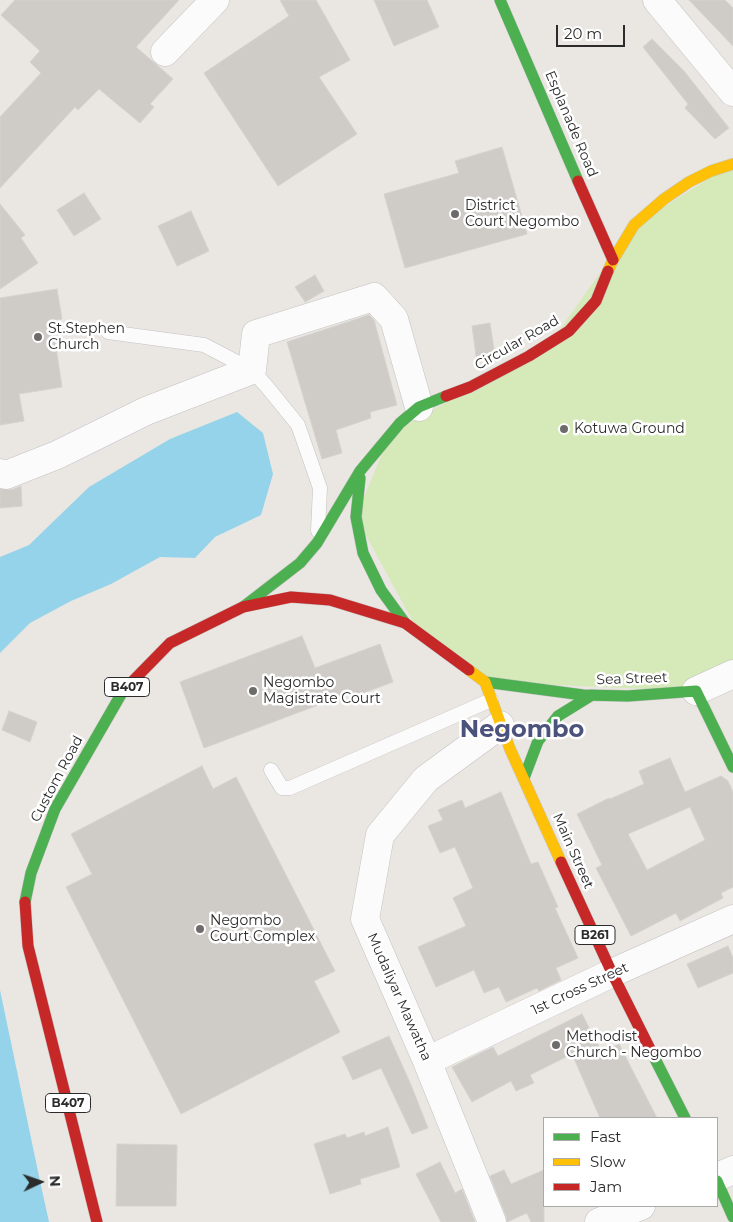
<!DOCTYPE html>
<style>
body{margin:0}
#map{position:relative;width:733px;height:1222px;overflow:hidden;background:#eae6e2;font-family:Montserrat,sans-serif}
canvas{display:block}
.legend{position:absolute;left:543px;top:1117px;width:175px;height:90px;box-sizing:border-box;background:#fff;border:1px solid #aaa;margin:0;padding:6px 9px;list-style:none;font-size:15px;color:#2b2b2b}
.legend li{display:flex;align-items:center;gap:10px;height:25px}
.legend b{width:25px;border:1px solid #aaa}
.north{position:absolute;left:15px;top:1157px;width:50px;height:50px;-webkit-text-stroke:4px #fff;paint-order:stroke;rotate:87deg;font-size:14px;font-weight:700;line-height:20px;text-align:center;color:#2b2b2b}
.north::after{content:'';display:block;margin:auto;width:18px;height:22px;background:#2b2b2b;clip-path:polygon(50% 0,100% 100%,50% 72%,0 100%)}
.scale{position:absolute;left:556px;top:25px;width:69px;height:22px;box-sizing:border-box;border:2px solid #2b2b2b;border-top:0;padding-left:6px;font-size:15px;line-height:18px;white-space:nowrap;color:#2b2b2b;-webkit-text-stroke:4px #fff;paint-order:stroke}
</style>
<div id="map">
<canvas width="733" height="1222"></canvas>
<ul class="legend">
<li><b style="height:6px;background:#4caf50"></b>Fast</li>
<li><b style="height:6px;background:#ffc107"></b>Slow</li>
<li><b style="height:6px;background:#c62828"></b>Jam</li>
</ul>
<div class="north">N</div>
<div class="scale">20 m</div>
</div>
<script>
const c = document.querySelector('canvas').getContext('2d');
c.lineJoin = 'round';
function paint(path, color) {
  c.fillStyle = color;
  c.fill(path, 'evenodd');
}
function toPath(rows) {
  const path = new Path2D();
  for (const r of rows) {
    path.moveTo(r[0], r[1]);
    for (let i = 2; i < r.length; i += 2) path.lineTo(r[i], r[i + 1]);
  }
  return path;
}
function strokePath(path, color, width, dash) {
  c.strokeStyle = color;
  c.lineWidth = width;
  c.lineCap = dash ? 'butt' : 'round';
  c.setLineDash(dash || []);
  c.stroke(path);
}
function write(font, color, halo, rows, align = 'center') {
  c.font = font + ' Montserrat,sans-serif';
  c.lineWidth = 5;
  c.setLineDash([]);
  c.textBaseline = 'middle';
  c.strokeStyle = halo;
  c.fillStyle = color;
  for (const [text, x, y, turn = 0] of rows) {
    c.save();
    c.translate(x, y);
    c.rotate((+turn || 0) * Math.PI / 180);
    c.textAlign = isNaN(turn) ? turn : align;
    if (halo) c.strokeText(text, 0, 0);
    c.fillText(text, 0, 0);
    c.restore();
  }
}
paint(toPath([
 [733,164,733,674,696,691,485,682,419,633,356,517,390,434,549,345,634,225]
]), '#d6e9b8');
paint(toPath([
 [237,412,263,433,273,474,261,515,215,537,195,558,160,557,111,584,71,601,30,623,0,653,0,557,29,545,89,487,170,439],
 [0,990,40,1181,49,1222,0,1222]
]), '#95d3eb');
const building = toPath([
 [15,0,179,0,136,47,173,79,150,104,154,107,140,123,99,89,78,110,75,107,0,188,0,117,41,73,30,62,40,51,1,15,15,0],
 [280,0,316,0,350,60,319,77,357,134,278,186,204,73,289,16,280,0],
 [374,0,427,0,439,27,394,46,374,0],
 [689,0,725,0,733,8,733,46,689,0],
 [652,39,684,71,729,128,715,139,685,108,688,104,643,47,652,39],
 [502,147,527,234,405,268,384,194,459,173,455,161,502,147],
 [84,193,101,219,74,236,57,210,84,193],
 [0,204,25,235,21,238,38,263,0,289,0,204],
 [191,211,209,251,177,266,158,226,191,211],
 [315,275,324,291,305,302,295,287,315,275],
 [57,289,62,319,52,321,62,387,19,394,24,421,0,425,0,298,57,289],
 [369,315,374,320,397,405,370,412,371,418,336,430,342,453,322,459,287,342,369,315],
 [490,323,495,356,477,363,472,326,490,323],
 [21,486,22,506,0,508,0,489,11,490,21,486],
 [302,636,315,668,380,644,393,682,352,697,350,693,204,748,180,682,302,636],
 [9,711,37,722,30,742,2,730,9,711],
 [670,758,685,792,721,776,728,781,733,792,733,887,721,893,723,898,680,921,676,913,631,936,596,868,602,865,577,814,609,798,610,799,644,784,639,771,670,758],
 [690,807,705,840,647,870,628,834,690,807],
 [202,766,213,789,236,777,335,971,314,981,340,1032,181,1114,66,887,92,874,71,834,202,766],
 [501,792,531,864,538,862,558,907,555,908,578,958,556,968,561,980,539,991,537,988,506,1002,499,987,484,993,474,970,436,987,418,947,466,926,453,898,473,888,455,847,440,853,428,826,443,820,438,810,462,800,465,808,501,792],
 [728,946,733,958,733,973,698,988,687,964,728,946],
 [582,1014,602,1053,619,1044,657,1118,600,1118,572,1054,530,1075,534,1083,516,1091,511,1081,472,1102,452,1067,493,1047,498,1056,582,1014],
 [389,1036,411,1085,428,1128,412,1134,381,1068,353,1080,342,1057,389,1036],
 [388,1127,400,1167,360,1179,361,1184,330,1194,314,1144,345,1134,347,1138,364,1132,365,1136,388,1127],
 [117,1144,177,1145,176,1206,116,1206,117,1144],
 [440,1162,455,1193,462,1189,475,1222,441,1222,416,1174,440,1162],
 [504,1170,511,1184,544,1170,544,1222,531,1222,527,1213,507,1222,506,1216,490,1176,504,1170]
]);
paint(building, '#cfccc8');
strokePath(building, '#d5d2ce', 1);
const lane = toPath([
 [108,332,204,345,252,370,268,388,298,425,320,488,318,531],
 [271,770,282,788,290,788,491,700]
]);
const street = toPath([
 [657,0,733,92],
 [165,52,215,0],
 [0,473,6,475,57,455,146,411,252,370,256,334,374,297,394,319,419,407],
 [696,691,733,674],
 [427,1061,612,973,733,919],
 [717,1177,733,1170],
 [492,1222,427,1061,365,919,380,835,426,779,500,725],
 [599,1222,641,1206]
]);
const fast = toPath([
 [500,0,578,181],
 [360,478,356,517,363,553,381,590,405,623],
 [243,607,300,563,317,543,360,471,400,423,419,407,446,396],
 [485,682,583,695,628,696,696,691,733,767],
 [524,778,538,741,558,716,592,695],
 [25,902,31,873,55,809,123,691],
 [651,1051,685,1118],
 [717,1181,733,1217]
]);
const slow = toPath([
 [608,271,613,260,634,225,664,199,689,182,711,171,733,164],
 [469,670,485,682,510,749,561,862]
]);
const jam = toPath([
 [578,181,613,260],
 [446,396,470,387,529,356,569,331,596,301,608,271],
 [123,691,170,643,243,607,291,597,330,600,405,623,469,670],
 [561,862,612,973,651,1051],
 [25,902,28,946,97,1222]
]);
strokePath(lane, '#c3c2c2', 15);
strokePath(street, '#c3c2c2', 29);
strokePath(fast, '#c3c2c2', 12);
strokePath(slow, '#c3c2c2', 12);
strokePath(jam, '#c3c2c2', 12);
strokePath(lane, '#fcfbfb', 14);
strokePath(street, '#fcfbfb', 28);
strokePath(fast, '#4caf50', 11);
strokePath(slow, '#ffc107', 11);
strokePath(jam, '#c62828', 11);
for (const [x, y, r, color] of [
 [455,214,5,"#6e6c6b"],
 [38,337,5,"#6e6c6b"],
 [564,429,5,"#6e6c6b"],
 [253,691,5,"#6e6c6b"],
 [200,929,5,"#6e6c6b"],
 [556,1045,5,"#6e6c6b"]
]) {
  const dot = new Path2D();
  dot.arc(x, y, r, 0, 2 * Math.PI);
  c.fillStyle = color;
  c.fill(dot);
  strokePath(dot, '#fff', 2);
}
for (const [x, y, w] of [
 [127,687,45],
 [595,935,40],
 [68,1103,45]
]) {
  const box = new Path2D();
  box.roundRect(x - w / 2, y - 9.5, w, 19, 4);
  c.fillStyle = '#fff';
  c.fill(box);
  strokePath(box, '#2b2b2b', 1);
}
write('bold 12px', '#2b2b2b', null, [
 ["B407",127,687],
 ["B261",595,935],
 ["B407",68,1103]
]);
write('14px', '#2b2b2b', '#fff', [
 ["Esplanade Road",571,124,67],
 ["Circular Road",517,343,-30],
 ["Sea Street",632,679,-2],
 ["Custom Road",57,779,-62],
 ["Main Street",573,851,66],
 ["1st Cross Street",580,989,-25],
 ["Mudaliyar Mawatha",399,997,66]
]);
write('14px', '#2b2b2b', '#fff', [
 ["District",465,206],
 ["Court Negombo",465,222],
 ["St.Stephen",48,329],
 ["Church",48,345],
 ["Kotuwa Ground",574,429],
 ["Negombo",263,683],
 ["Magistrate Court",263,699],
 ["Negombo",210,921],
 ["Court Complex",210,937],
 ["Methodist",566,1037],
 ["Church - Negombo",566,1053]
], 'left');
write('bold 24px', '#4b537d', '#fff', [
 ["Negombo",522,730]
]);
</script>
